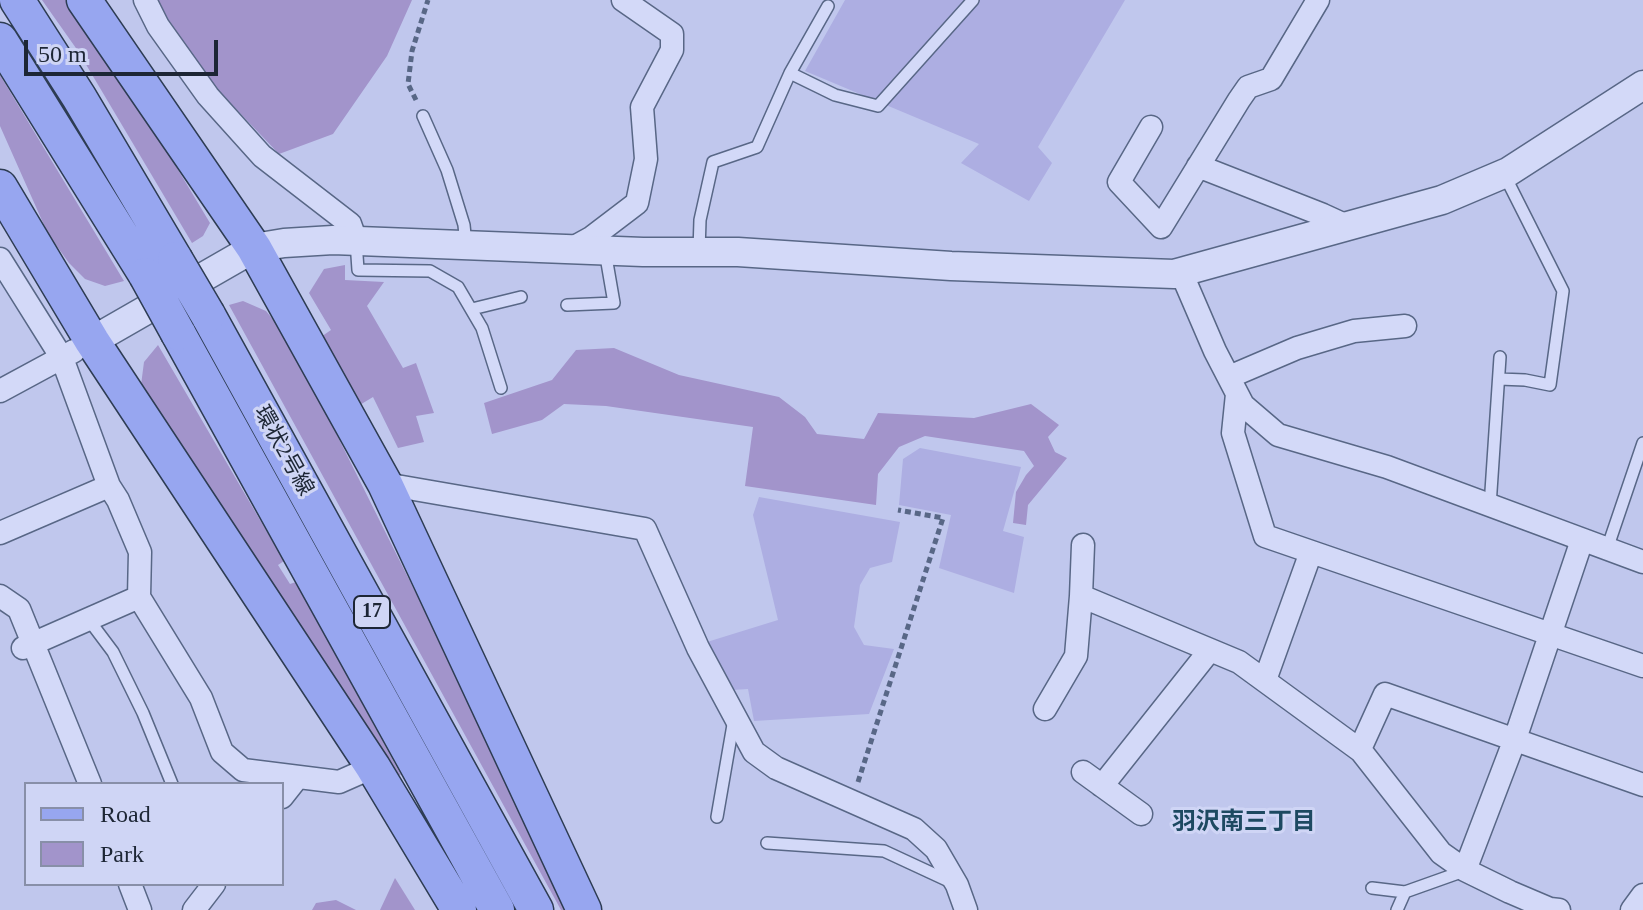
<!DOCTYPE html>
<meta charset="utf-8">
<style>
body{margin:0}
#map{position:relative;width:1643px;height:910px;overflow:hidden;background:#c0c7ed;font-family:"Times New Roman",serif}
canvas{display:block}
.legend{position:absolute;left:24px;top:782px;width:260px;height:104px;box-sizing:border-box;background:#cfd5f5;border:2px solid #888fa8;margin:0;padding:10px 14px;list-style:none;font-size:24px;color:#1d2635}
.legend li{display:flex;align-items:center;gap:16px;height:40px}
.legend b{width:40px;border:2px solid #888fa8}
.scale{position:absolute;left:24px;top:40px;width:194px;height:36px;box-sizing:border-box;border:4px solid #1d2635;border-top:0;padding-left:10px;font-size:24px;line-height:28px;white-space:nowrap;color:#1d2635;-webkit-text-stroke:6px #cfd5f5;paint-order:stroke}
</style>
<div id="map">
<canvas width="1643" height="910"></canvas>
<ul class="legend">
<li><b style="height:10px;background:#97a6f0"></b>Road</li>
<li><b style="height:22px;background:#a294cb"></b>Park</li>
</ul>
<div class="scale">50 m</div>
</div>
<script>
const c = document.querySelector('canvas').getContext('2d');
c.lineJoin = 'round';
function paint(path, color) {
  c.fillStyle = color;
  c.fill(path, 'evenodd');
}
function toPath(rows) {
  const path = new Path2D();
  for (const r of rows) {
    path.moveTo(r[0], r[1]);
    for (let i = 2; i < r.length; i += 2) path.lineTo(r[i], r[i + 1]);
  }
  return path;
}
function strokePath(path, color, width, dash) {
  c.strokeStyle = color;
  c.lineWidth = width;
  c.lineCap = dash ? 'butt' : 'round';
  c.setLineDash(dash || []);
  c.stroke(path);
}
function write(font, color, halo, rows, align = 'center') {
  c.font = font + ' "Times New Roman","Noto Sans JP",serif';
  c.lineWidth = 6;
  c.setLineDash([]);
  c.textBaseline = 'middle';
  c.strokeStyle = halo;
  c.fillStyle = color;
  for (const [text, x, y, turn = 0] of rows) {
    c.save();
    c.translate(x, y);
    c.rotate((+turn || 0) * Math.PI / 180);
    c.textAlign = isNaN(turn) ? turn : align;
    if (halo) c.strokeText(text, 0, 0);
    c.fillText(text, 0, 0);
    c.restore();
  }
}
paint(toPath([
 [845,0,1125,0,1038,147,1052,163,1029,201,961,163,979,144,805,71],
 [920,448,1021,467,1003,531,1024,537,1014,593,939,568,951,515,899,505,903,459],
 [759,497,900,522,892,562,870,568,860,585,854,627,864,645,894,649,869,714,754,721,748,689,732,690,707,642,778,620,753,515]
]), '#adaee2');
paint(toPath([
 [42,0,69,0,108,53,210,223,203,236,192,243,78,51],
 [156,0,412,0,387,56,333,134,279,154,216,88,165,19],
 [0,75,124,281,105,286,85,279,69,263,48,234,0,126],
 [345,265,345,280,384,282,367,306,403,368,416,363,434,413,416,416,424,442,398,448,373,397,353,409,315,341,331,330,309,293,324,269],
 [243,301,266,311,289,339,574,910,561,910,229,305],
 [158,345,284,561,278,565,290,584,296,582,401,775,389,776,141,385,144,362],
 [614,348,679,375,779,397,805,417,817,434,864,439,878,413,974,418,1031,404,1059,425,1048,437,1055,452,1067,458,1028,505,1026,525,1013,523,1016,492,1026,475,1034,466,1024,451,925,436,899,447,878,474,876,505,745,486,753,427,606,406,564,404,542,420,492,434,484,403,552,380,576,350],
 [395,878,415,910,380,910],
 [336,900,356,910,312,910,316,903]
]), '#a294cb');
const service = toPath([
 [790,73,835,95,878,106,973,0],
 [423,116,447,170,464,225,466,245],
 [356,241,358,270,430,271,458,287,482,328,501,388],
 [699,251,700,220,713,162,757,147,790,73,828,6],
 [567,305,614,303,605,251],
 [472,309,521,297],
 [1499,379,1525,380,1550,385,1563,291,1504,174],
 [1490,506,1500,357],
 [1607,549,1643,443],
 [89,620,113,652,143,713,172,784],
 [717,817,734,719],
 [767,843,884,851,953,883],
 [1372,888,1405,892,1464,871],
 [1397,910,1405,892]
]);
const minor = toPath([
 [145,0,158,26,208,96,262,156,350,224,356,241],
 [1151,127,1119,182,1161,227,1239,100,1248,87,1271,79,1318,0],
 [1198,166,1323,215,1347,226],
 [571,249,591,238,637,203,646,159,642,107,672,50,672,34,623,0],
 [0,259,62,358,109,486,118,500,140,552,139,597,201,698,222,752,243,770,339,782,373,767],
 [1181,272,1215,351,1243,405,1278,435,1387,467,1643,562],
 [1229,377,1297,348,1354,331,1405,326],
 [0,391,74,351],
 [1237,394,1233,433,1265,536,1643,666],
 [385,484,645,529,698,648,754,752,776,768,914,829,936,849,957,885,966,910],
 [0,533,109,486],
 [0,596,19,609,90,784],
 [1081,596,1239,662,1361,751,1441,853,1465,870,1510,892,1550,909,1559,910],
 [23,648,139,597],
 [1265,680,1311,552],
 [1045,709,1076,656,1081,596,1083,545],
 [1360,749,1385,694,1643,785],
 [1083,772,1141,814],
 [1102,786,1210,650],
 [282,797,297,778],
 [1465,870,1515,739,1582,540],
 [130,884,140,910],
 [194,910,214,884],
 [1632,910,1643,895]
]);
const tertiary = toPath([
 [92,341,254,248,284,243,333,240,643,252,738,252,951,266,1174,274,1442,200,1508,172,1643,85]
]);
const primary = toPath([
 [17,0,79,97,175,259],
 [84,0,254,248,385,484,584,910],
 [0,40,146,275],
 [0,187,92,341,373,767,459,910],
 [208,315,536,910],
 [178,333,497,910]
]);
strokePath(service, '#586786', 14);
strokePath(minor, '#586786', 25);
strokePath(tertiary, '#586786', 31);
strokePath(primary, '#2d3c53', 37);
strokePath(toPath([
 [416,100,408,84,412,51,428,0],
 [858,782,943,518,898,510]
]), '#586786', 5, [6, 4]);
strokePath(service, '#d3d9f8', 11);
strokePath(minor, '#d3d9f8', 22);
strokePath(tertiary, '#d3d9f8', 28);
strokePath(primary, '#97a6f0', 34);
const primaryBridge = toPath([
 [175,259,208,315],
 [146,275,178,333]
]);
strokePath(primaryBridge, '#2d3c53', 37, []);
strokePath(primaryBridge, '#97a6f0', 34);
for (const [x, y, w] of [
 [372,612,36]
]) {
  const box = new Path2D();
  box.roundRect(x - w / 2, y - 16, w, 32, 6);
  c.fillStyle = '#cfd5f5';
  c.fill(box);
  strokePath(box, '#1d2635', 2);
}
write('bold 20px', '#1d2635', null, [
 ["17",372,612]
]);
write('22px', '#1d2635', '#cfd5f5', [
 ["環状2号線",283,451,61]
]);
write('bold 24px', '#1d4961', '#cfd5f5', [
 ["羽沢南三丁目",1244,823]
]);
</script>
